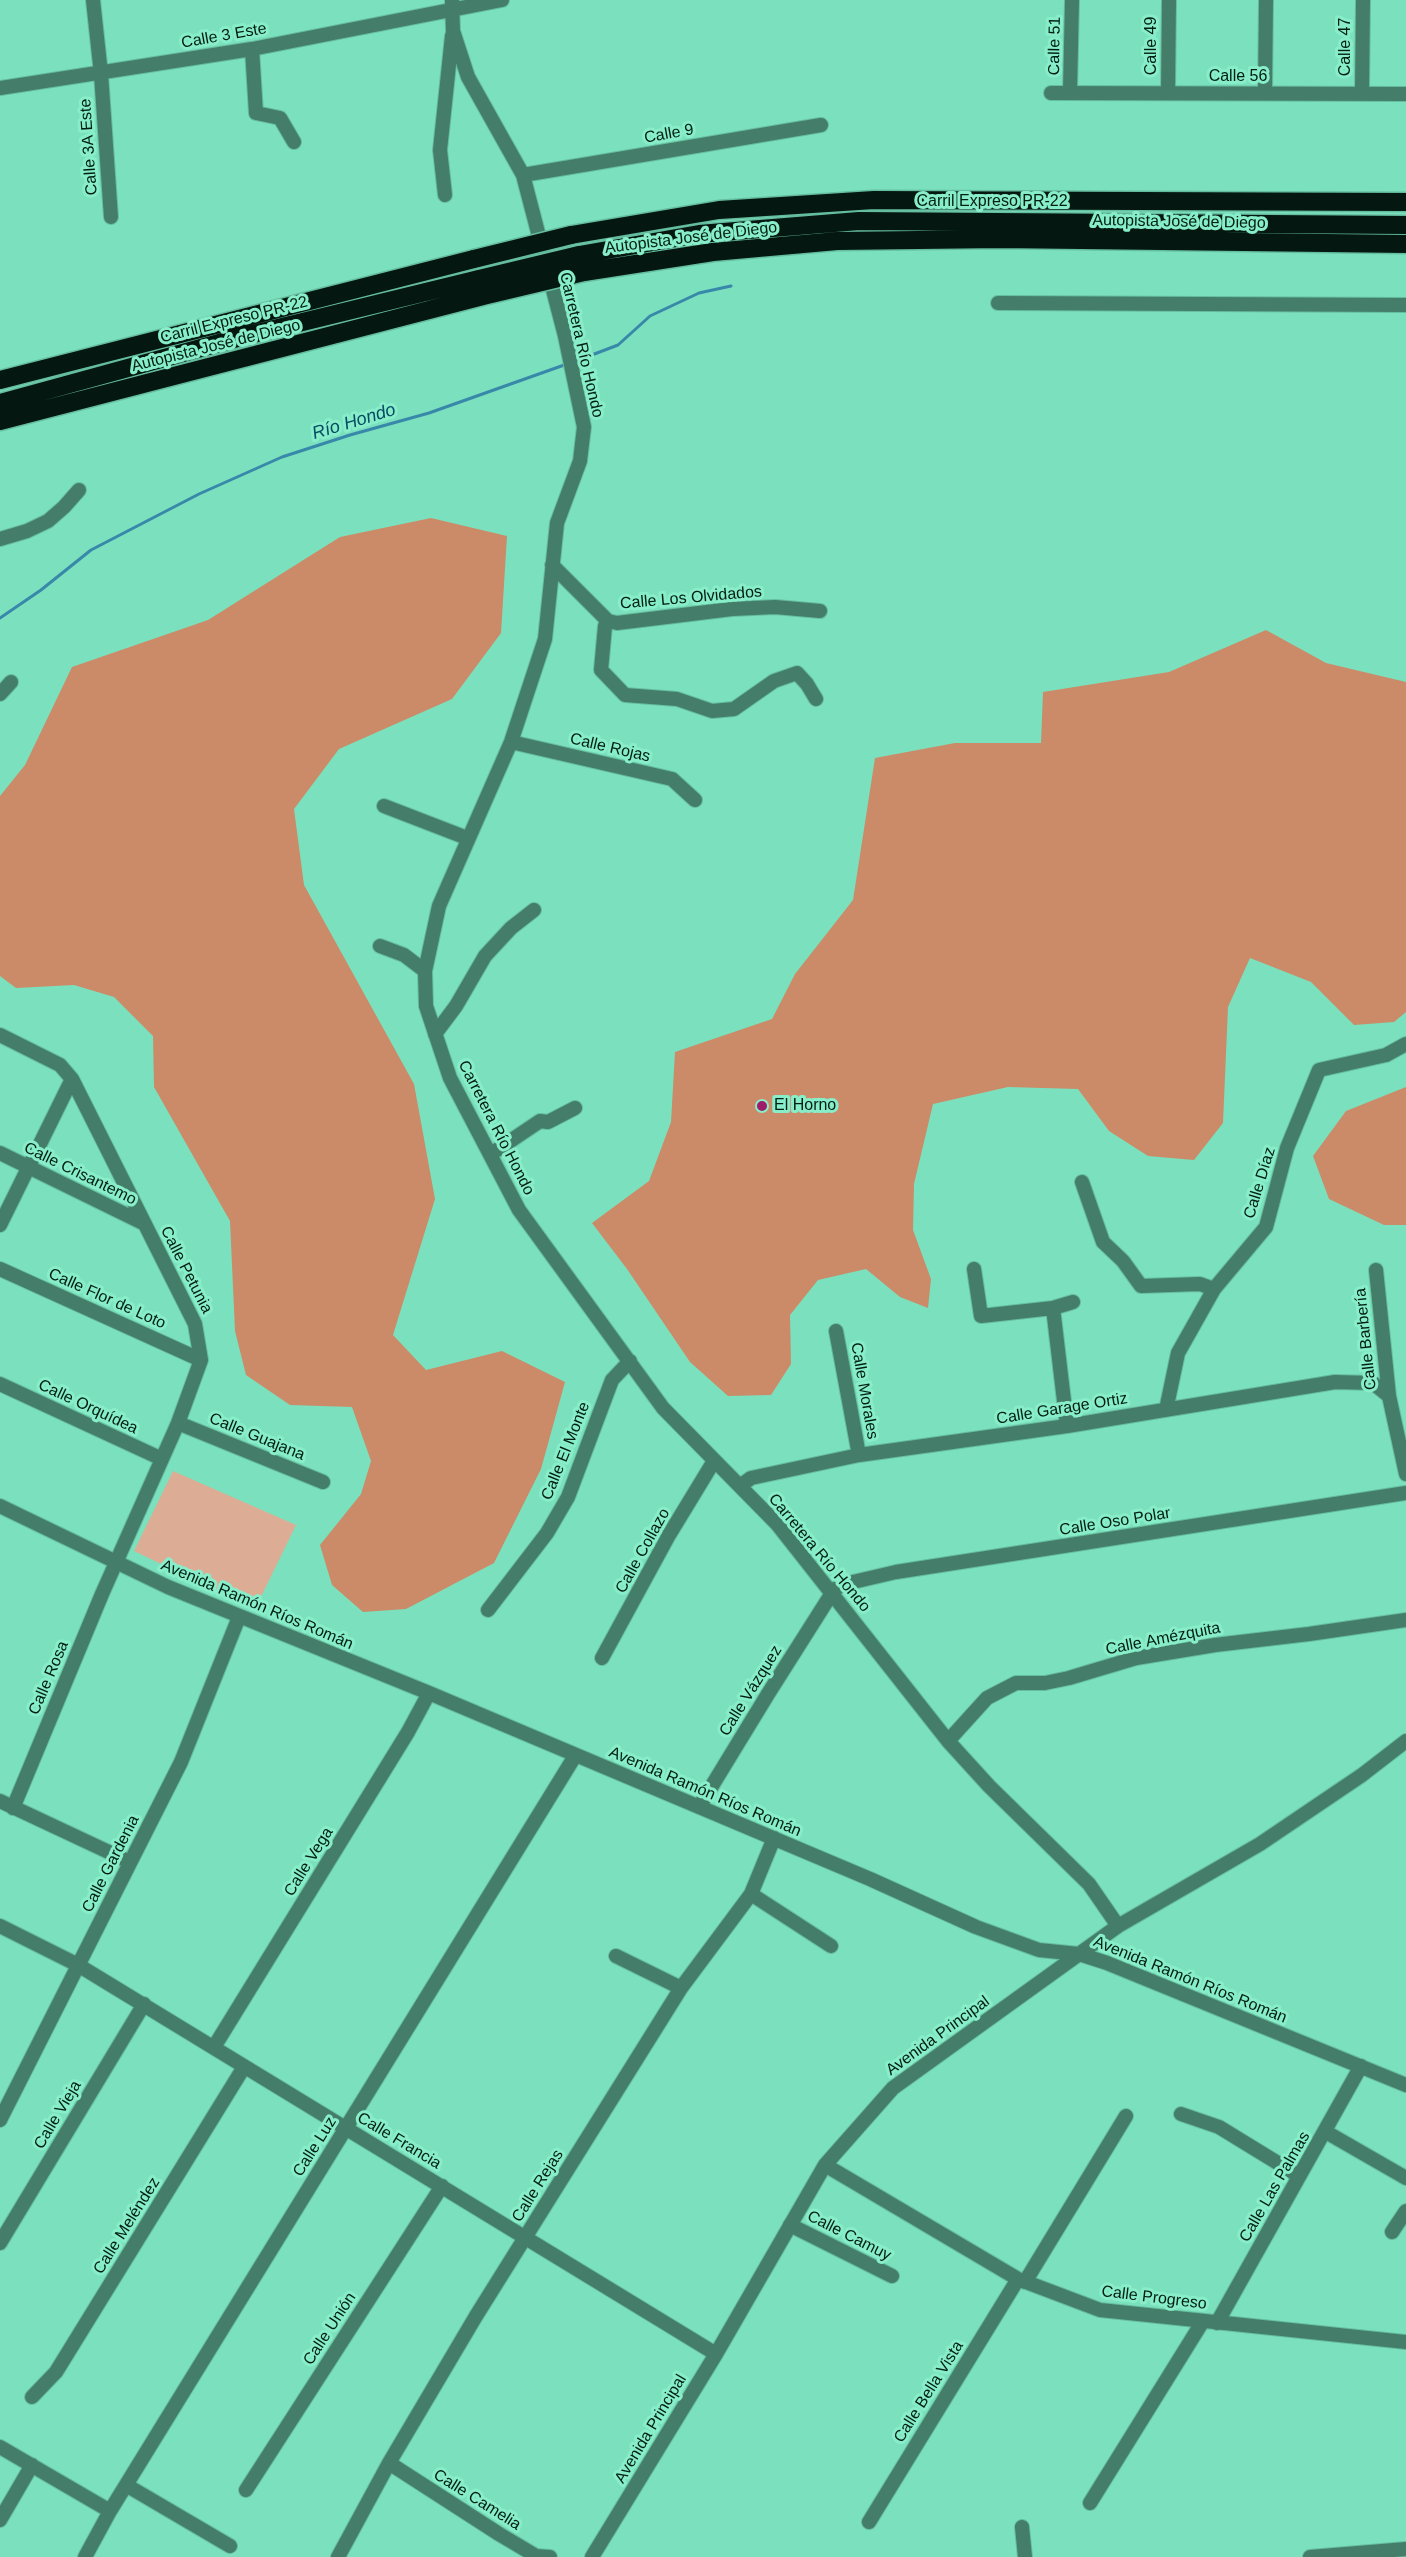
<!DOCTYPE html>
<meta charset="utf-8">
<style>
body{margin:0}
canvas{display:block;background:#7be0bd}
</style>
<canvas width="1406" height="2557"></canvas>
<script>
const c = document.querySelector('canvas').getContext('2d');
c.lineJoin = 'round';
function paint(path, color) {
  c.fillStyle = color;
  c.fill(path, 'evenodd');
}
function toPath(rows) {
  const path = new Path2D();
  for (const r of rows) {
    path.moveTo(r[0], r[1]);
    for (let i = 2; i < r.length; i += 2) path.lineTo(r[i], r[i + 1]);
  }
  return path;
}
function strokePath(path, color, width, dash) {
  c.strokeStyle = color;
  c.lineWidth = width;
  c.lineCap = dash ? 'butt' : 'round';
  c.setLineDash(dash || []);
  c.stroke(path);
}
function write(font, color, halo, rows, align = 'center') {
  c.font = font + ' Helvetica,sans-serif';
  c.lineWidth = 6;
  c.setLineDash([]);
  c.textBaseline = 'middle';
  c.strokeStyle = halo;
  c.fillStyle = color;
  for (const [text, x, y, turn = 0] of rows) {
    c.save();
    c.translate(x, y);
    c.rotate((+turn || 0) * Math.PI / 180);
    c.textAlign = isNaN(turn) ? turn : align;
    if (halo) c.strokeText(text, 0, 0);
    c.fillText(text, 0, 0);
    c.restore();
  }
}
paint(toPath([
 [173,1471,296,1525,255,1609,134,1551]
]), '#dcad94');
paint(toPath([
 [431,518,507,536,501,633,452,699,339,749,294,809,304,885,414,1084,435,1199,393,1335,426,1370,502,1351,565,1382,541,1469,494,1563,406,1609,363,1612,332,1585,320,1545,361,1494,371,1461,352,1407,290,1405,246,1375,235,1331,230,1221,154,1087,153,1036,114,997,74,985,16,988,0,976,0,796,25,765,72,667,208,620,340,537],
 [1266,630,1326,663,1406,682,1406,1012,1394,1022,1354,1025,1311,982,1250,958,1228,1007,1223,1123,1194,1160,1148,1156,1109,1131,1078,1089,1008,1087,933,1104,914,1184,913,1230,931,1279,928,1308,900,1297,866,1269,818,1280,790,1315,791,1364,771,1395,728,1396,690,1362,627,1269,592,1223,649,1181,671,1122,675,1052,772,1019,795,974,853,900,875,758,955,743,1041,743,1043,692,1169,672],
 [1406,1087,1406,1225,1384,1225,1329,1199,1313,1156,1346,1111]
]), '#cb8b68');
strokePath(toPath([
 [576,361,618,345,650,316,699,293,731,286],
 [0,618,41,590,91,550,199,494,282,457,350,435,429,413,567,364]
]), '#3888aa', 3);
const minor = toPath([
 [93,0,101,74,111,217],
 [452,0,453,31,468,77,523,175,565,336,584,427,580,461,557,523,545,639,511,742,439,906,425,971,426,1006,450,1078,519,1210,663,1408,777,1524,948,1741,989,1786,1089,1884,1118,1926],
 [252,49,256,113,280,118,294,142],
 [0,88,252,49,502,0],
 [1070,92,1072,0],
 [1051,93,1406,94],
 [1168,93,1169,0],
 [1265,93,1266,0],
 [1362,94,1363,0],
 [523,175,821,125],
 [445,195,440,150,452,36],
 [998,303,1406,305],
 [0,539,27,531,48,521,64,507,79,490],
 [552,565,608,621,617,623,732,609,775,607,820,611],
 [608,621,605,626,601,670,625,695,677,699,712,711,734,709,774,681,797,673,807,684,816,699],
 [0,694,11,682],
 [511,742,672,779,695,800],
 [384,806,467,838],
 [380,946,404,955,425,971],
 [435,1034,456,1006,485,956,511,928,534,910],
 [0,1035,60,1065,72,1079,195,1324,201,1360,178,1423,102,1594,13,1808],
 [0,1153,145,1224],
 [491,1154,540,1121,548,1122,575,1108],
 [1082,1182,1103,1242,1123,1261,1141,1286,1200,1284,1214,1289],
 [0,1225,72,1079],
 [0,1269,201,1360],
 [974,1269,981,1316,1053,1308,1073,1302],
 [1376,1270,1389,1396,1406,1474],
 [1053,1308,1067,1426],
 [836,1331,859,1455],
 [0,1384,162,1459],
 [1166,1410,1178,1353,1214,1289,1266,1227,1287,1148,1319,1070,1386,1055,1406,1044],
 [178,1423,323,1482],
 [740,1486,751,1478,859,1455,1067,1426,1335,1382,1373,1383,1389,1396],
 [0,1506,168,1587,429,1693,870,1879,976,1927,1039,1950,1079,1954,1107,1963,1406,2085],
 [488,1610,547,1533,568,1497,612,1380,630,1361],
 [602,1658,669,1535,714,1461],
 [948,1741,987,1698,1016,1683,1045,1683,1069,1678,1136,1658,1215,1645,1309,1634,1406,1620],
 [0,1801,130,1862],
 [699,1807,768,1694,832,1593,840,1585,896,1572,1406,1493],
 [751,1894,831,1946],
 [0,1926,78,1965,716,2354],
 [616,1956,681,1988],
 [214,2047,408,1732,429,1693],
 [1181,2114,1219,2127,1299,2176],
 [0,2120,181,1762,239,1617],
 [1326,2132,1406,2178],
 [825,2165,1018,2279,1100,2310,1406,2342],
 [790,2225,892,2276],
 [1392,2232,1406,2211],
 [0,2243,144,2004],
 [1025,2282,1126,2116],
 [1217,2323,1361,2066],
 [32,2397,56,2372,244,2067],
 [0,2447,110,2511],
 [389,2463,499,2534,536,2556,550,2557],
 [126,2485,230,2546],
 [246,2490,442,2186],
 [1090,2503,1203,2321],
 [0,2520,32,2465],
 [869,2522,1018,2279],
 [1022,2527,1025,2557],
 [85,2557,110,2511,575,1756],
 [338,2557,389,2463,476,2316,681,1988,751,1894,774,1838],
 [592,2557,716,2354,825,2165,893,2088,1118,1926,1260,1844,1362,1775,1406,1741],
 [1310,2557,1406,2549]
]);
const highway = toPath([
 [571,235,719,210,874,200,1406,202],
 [579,255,699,234,859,221,1406,225],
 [584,272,713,252,837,241,1000,239,1406,244],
 [0,380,474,259],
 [0,403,241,337,479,279],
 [0,421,483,296]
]);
strokePath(minor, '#65bd9f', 16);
strokePath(highway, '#65bd9f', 21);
strokePath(minor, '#447d69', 14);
strokePath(highway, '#041811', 18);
const highwayBridge = toPath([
 [474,259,571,235],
 [479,279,579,255],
 [483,296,584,272]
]);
strokePath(highwayBridge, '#65bd9f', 21, []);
strokePath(highwayBridge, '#041811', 18);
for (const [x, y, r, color] of [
 [762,1106,6,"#9e1a6b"]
]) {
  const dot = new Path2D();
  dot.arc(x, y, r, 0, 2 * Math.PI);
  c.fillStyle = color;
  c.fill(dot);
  strokePath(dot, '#88eeca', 2);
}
write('16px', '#001e14', '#88eeca', [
 ["Calle 3 Este",224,36,-10],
 ["Calle 51",1055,46,-89],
 ["Calle 49",1152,46,-90],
 ["Calle 47",1346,47,-90],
 ["Calle 56",1238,77],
 ["Calle 9",669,134,-10],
 ["Calle 3A Este",89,147,-94],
 ["Carril Expreso PR-22",992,202],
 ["Autopista José de Diego",1179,222,1],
 ["Autopista José de Diego",691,238,-7],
 ["Carril Expreso PR-22",234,320,-14],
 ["Carretera Río Hondo",581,345,77],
 ["Autopista José de Diego",216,346,-14],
 ["Calle Los Olvidados",691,598,-5],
 ["Calle Rojas",610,748,13],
 ["Carretera Río Hondo",496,1128,63],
 ["Calle Crisantemo",80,1174,26],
 ["Calle Díaz",1260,1183,-73],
 ["Calle Petunia",186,1270,63],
 ["Calle Flor de Loto",107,1299,24],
 ["Calle Barbería",1366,1339,-96],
 ["Calle Morales",864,1391,80],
 ["Calle Orquídea",88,1407,25],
 ["Calle Garage Ortiz",1062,1409,-9],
 ["Calle Guajana",257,1437,22],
 ["Calle El Monte",566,1451,-68],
 ["Calle Oso Polar",1115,1522,-9],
 ["Calle Collazo",643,1551,-61],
 ["Carretera Río Hondo",819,1553,50],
 ["Avenida Ramón Ríos Román",257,1605,23],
 ["Calle Amézquita",1163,1639,-11],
 ["Calle Rosa",49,1678,-67],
 ["Calle Vázquez",751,1691,-58],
 ["Avenida Ramón Ríos Román",705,1792,23],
 ["Calle Vega",309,1862,-58],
 ["Calle Gardenia",111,1864,-63],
 ["Avenida Ramón Ríos Román",1190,1980,22],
 ["Avenida Principal",938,2036,-36],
 ["Calle Vieja",58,2115,-59],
 ["Calle Francia",399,2141,31],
 ["Calle Luz",315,2147,-58],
 ["Calle Rejas",538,2186,-58],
 ["Calle Las Palmas",1275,2187,-60],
 ["Calle Meléndez",127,2226,-58],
 ["Calle Camuy",849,2236,27],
 ["Calle Progreso",1154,2298,7],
 ["Calle Unión",330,2329,-57],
 ["Calle Bella Vista",929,2392,-58],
 ["Avenida Principal",651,2429,-59],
 ["Calle Camelia",477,2500,32]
]);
write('16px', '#001e14', '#88eeca', [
 ["El Horno",774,1106]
], 'left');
write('italic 18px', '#074c64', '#88eeca', [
 ["Río Hondo",354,422,-17]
]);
</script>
